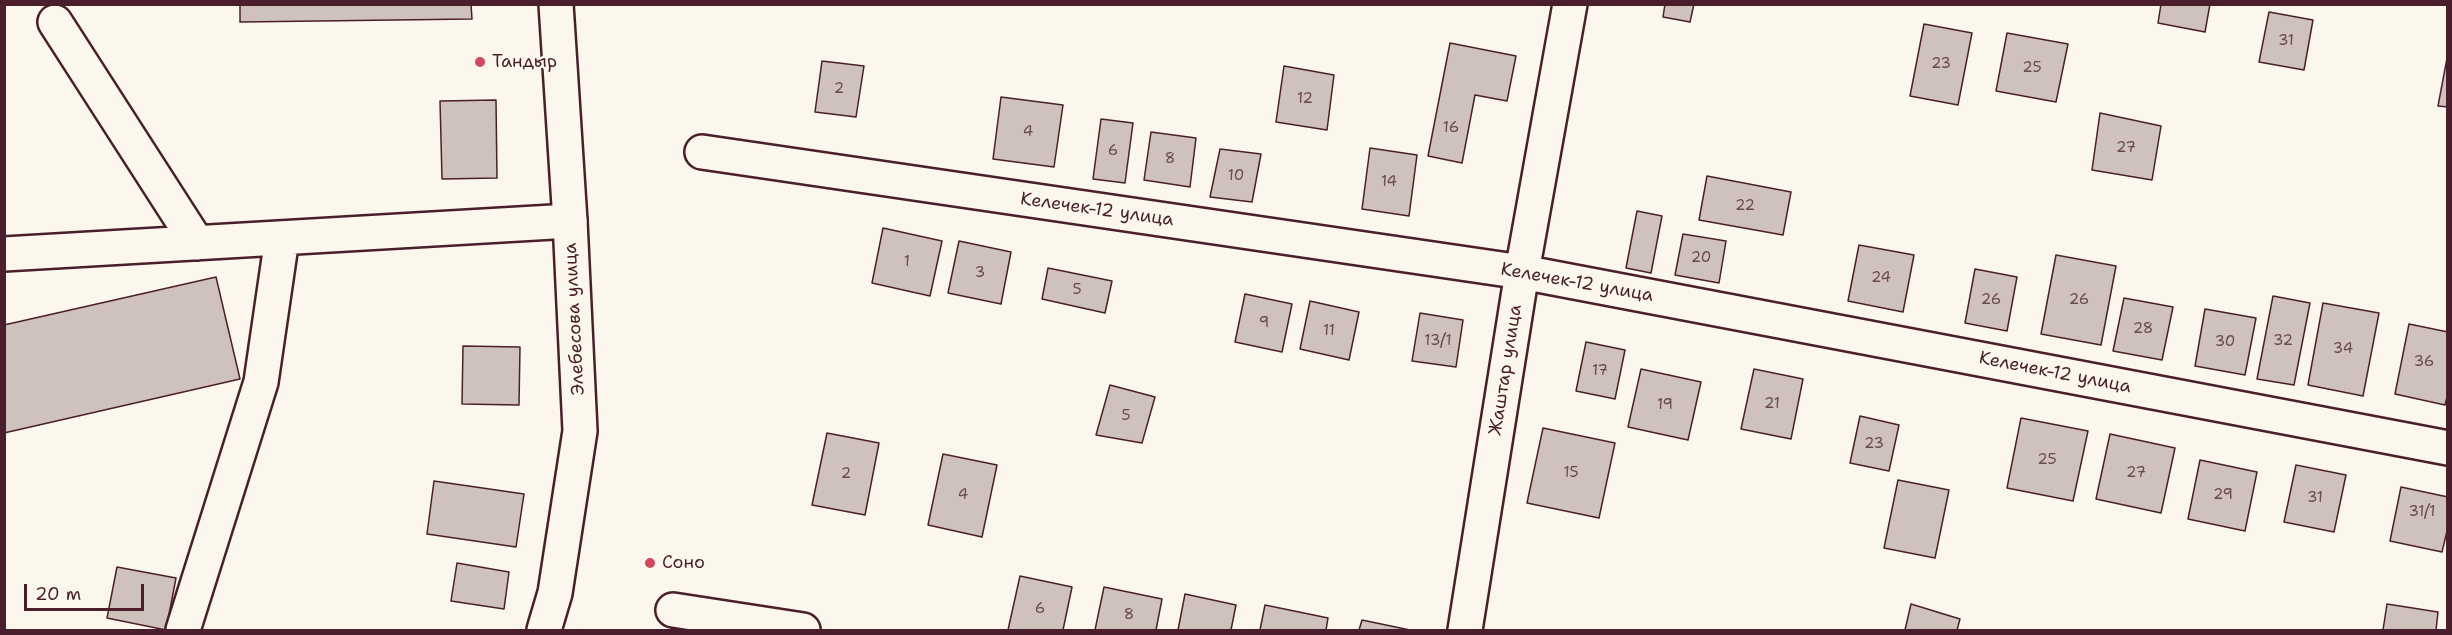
<!DOCTYPE html>
<meta charset="utf-8">
<style>
body{margin:0}
#map{position:relative;width:2452px;height:635px;overflow:hidden;background:#fbf7ec;font-family:"Shantell Sans",sans-serif}
canvas{display:block}
.frame{position:absolute;inset:0;border:6px solid #4a1f2b;pointer-events:none}
.scale{position:absolute;left:24px;top:584px;width:120px;height:27px;box-sizing:border-box;border:3px solid #4a1f2b;border-top:0;padding-left:8px;font-size:18px;line-height:21px;white-space:nowrap;color:#4a1f2b;-webkit-text-stroke:4px #fbf7ec;paint-order:stroke}
</style>
<div id="map">
<canvas width="2452" height="635"></canvas>
<div class="frame"></div>
<div class="scale">20 m</div>
</div>
<script>
const c = document.querySelector('canvas').getContext('2d');
c.lineJoin = 'round';
function paint(path, color) {
  c.fillStyle = color;
  c.fill(path, 'evenodd');
}
function toPath(rows) {
  const path = new Path2D();
  for (const r of rows) {
    path.moveTo(r[0], r[1]);
    for (let i = 2; i < r.length; i += 2) path.lineTo(r[i], r[i + 1]);
  }
  return path;
}
function strokePath(path, color, width, dash) {
  c.strokeStyle = color;
  c.lineWidth = width;
  c.lineCap = dash ? 'butt' : 'round';
  c.setLineDash(dash || []);
  c.stroke(path);
}
function write(font, color, halo, rows, align = 'center') {
  c.font = font + ' "Shantell Sans",sans-serif';
  c.lineWidth = 4.5;
  c.setLineDash([]);
  c.textBaseline = 'middle';
  c.strokeStyle = halo;
  c.fillStyle = color;
  for (const [text, x, y, turn = 0] of rows) {
    c.save();
    c.translate(x, y);
    c.rotate((+turn || 0) * Math.PI / 180);
    c.textAlign = isNaN(turn) ? turn : align;
    if (halo) c.strokeText(text, 0, 0);
    c.fillText(text, 0, 0);
    c.restore();
  }
}
const building = toPath([
 [240,4,471,4,472,19,240,22,240,4],
 [1665,4,1694,4,1690,22,1663,17,1665,4],
 [2161,4,2210,4,2205,32,2158,23,2161,4],
 [2269,12,2313,20,2304,70,2259,62,2269,12],
 [1924,24,1972,33,1958,105,1910,96,1924,24],
 [2007,33,2068,44,2056,102,1996,91,2007,33],
 [1450,43,1516,56,1507,101,1475,95,1462,163,1428,156,1450,43],
 [2448,53,2448,107,2438,106,2448,53],
 [822,61,864,66,856,117,815,112,822,61],
 [1284,66,1334,75,1327,130,1276,122,1284,66],
 [1001,97,1063,105,1054,167,993,159,1001,97],
 [496,100,497,178,442,179,440,101,496,100],
 [2100,113,2161,126,2152,180,2092,170,2100,113],
 [1101,119,1133,123,1125,183,1093,179,1101,119],
 [1151,132,1196,138,1190,187,1144,180,1151,132],
 [1370,148,1417,155,1409,216,1362,209,1370,148],
 [1220,149,1261,154,1252,202,1210,197,1220,149],
 [1707,176,1791,192,1783,235,1699,220,1707,176],
 [1637,211,1662,216,1651,273,1626,268,1637,211],
 [883,228,942,241,930,296,872,283,883,228],
 [1683,234,1726,241,1719,283,1675,275,1683,234],
 [959,241,1011,252,1001,304,948,293,959,241],
 [1859,245,1914,255,1903,312,1848,301,1859,245],
 [2056,255,2116,266,2101,345,2041,334,2056,255],
 [1048,268,1112,281,1105,313,1042,299,1048,268],
 [1975,269,2017,277,2007,331,1965,323,1975,269],
 [216,277,240,379,4,433,4,325,216,277],
 [1245,294,1292,304,1282,352,1235,342,1245,294],
 [2273,296,2310,303,2294,385,2257,379,2273,296],
 [2124,298,2173,307,2162,360,2113,351,2124,298],
 [1310,301,1359,312,1349,360,1300,349,1310,301],
 [2323,303,2379,313,2363,396,2308,385,2323,303],
 [2205,309,2256,318,2245,375,2195,366,2205,309],
 [1420,313,1463,320,1456,367,1412,361,1420,313],
 [2409,324,2448,332,2448,393,2445,405,2395,394,2409,324],
 [1586,342,1625,350,1615,399,1576,391,1586,342],
 [463,346,520,347,519,405,462,404,463,346],
 [1641,369,1701,382,1688,440,1628,427,1641,369],
 [1754,369,1803,379,1791,439,1741,429,1754,369],
 [1110,385,1155,397,1142,443,1096,435,1110,385],
 [1860,416,1899,425,1889,471,1850,463,1860,416],
 [2021,418,2088,431,2073,501,2007,488,2021,418],
 [1543,428,1615,443,1599,518,1527,503,1543,428],
 [827,433,879,443,865,515,812,505,827,433],
 [2110,434,2175,448,2161,513,2096,499,2110,434],
 [943,454,997,465,982,537,928,525,943,454],
 [2200,460,2257,472,2245,531,2188,519,2200,460],
 [2296,465,2346,475,2334,532,2284,522,2296,465],
 [1898,480,1949,490,1935,558,1884,548,1898,480],
 [434,481,524,494,516,547,427,534,434,481],
 [2401,487,2448,497,2448,527,2442,552,2390,541,2401,487],
 [457,563,509,572,504,609,451,601,457,563],
 [117,567,176,578,166,630,107,618,117,567],
 [1020,576,1072,587,1063,630,1008,630,1020,576],
 [1104,587,1162,599,1156,630,1095,630,1104,587],
 [1185,594,1236,605,1231,630,1178,630,1185,594],
 [1911,604,1960,619,1957,630,1905,630,1911,604],
 [2387,604,2438,612,2436,630,2383,630,2387,604],
 [1265,605,1328,618,1326,630,1260,630,1265,605],
 [1362,620,1410,630,1359,630,1362,620]
]);
paint(building, '#cfc2bc');
strokePath(building, '#4a1f2b', 1.5);
const minor = toPath([
 [55,22,197,243],
 [702,152,1522,272,2448,448],
 [4,254,570,221],
 [673,610,803,630],
 [183,630,261,382,282,238],
 [1465,630,1522,272,1570,4]
]);
const major = toPath([
 [544,630,555,593,580,431,570,221,556,4]
]);
strokePath(minor, '#4a1f2b', 38);
strokePath(major, '#4a1f2b', 38);
strokePath(minor, '#fbf7ec', 33);
strokePath(major, '#fbf7ec', 33);
for (const [x, y, r, color] of [
 [480,62,6,"#d1495b"],
 [650,563,6,"#d1495b"]
]) {
  const dot = new Path2D();
  dot.arc(x, y, r, 0, 2 * Math.PI);
  c.fillStyle = color;
  c.fill(dot);
  strokePath(dot, '#fbf7ec', 2);
}
write('15px', '#6b484f', null, [
 ["31",2286,41],
 ["23",1941,64],
 ["25",2032,68],
 ["2",839,89],
 ["12",1305,99],
 ["16",1451,128],
 ["4",1028,132],
 ["27",2126,148],
 ["6",1113,151],
 ["8",1170,159],
 ["10",1236,176],
 ["14",1389,182],
 ["22",1745,206],
 ["20",1701,258],
 ["1",907,262],
 ["3",980,273],
 ["24",1881,278],
 ["5",1077,290],
 ["26",1991,300],
 ["26",2079,300],
 ["9",1264,323],
 ["28",2143,329],
 ["11",1329,331],
 ["13/1",1438,341],
 ["32",2283,341],
 ["30",2225,342],
 ["34",2343,349],
 ["36",2424,362],
 ["17",1600,371],
 ["21",1772,404],
 ["19",1665,405],
 ["5",1126,416],
 ["23",1874,444],
 ["25",2047,460],
 ["15",1571,473],
 ["27",2136,473],
 ["2",846,474],
 ["4",963,495],
 ["29",2223,495],
 ["31",2315,498],
 ["31/1",2422,512],
 ["6",1040,609],
 ["8",1129,615]
]);
write('18px', '#4a1f2b', '#fbf7ec', [
 ["Тандыр",492,62],
 ["Соно",662,563]
], 'left');
write('18px', '#4a1f2b', '#fbf7ec', [
 ["Келечек-12 улица",1097,210,8],
 ["Келечек-12 улица",1577,283,10],
 ["Элебесова улица",575,319,-93],
 ["Жаштар улица",1506,370,-81],
 ["Келечек-12 улица",2055,373,11]
]);
</script>
